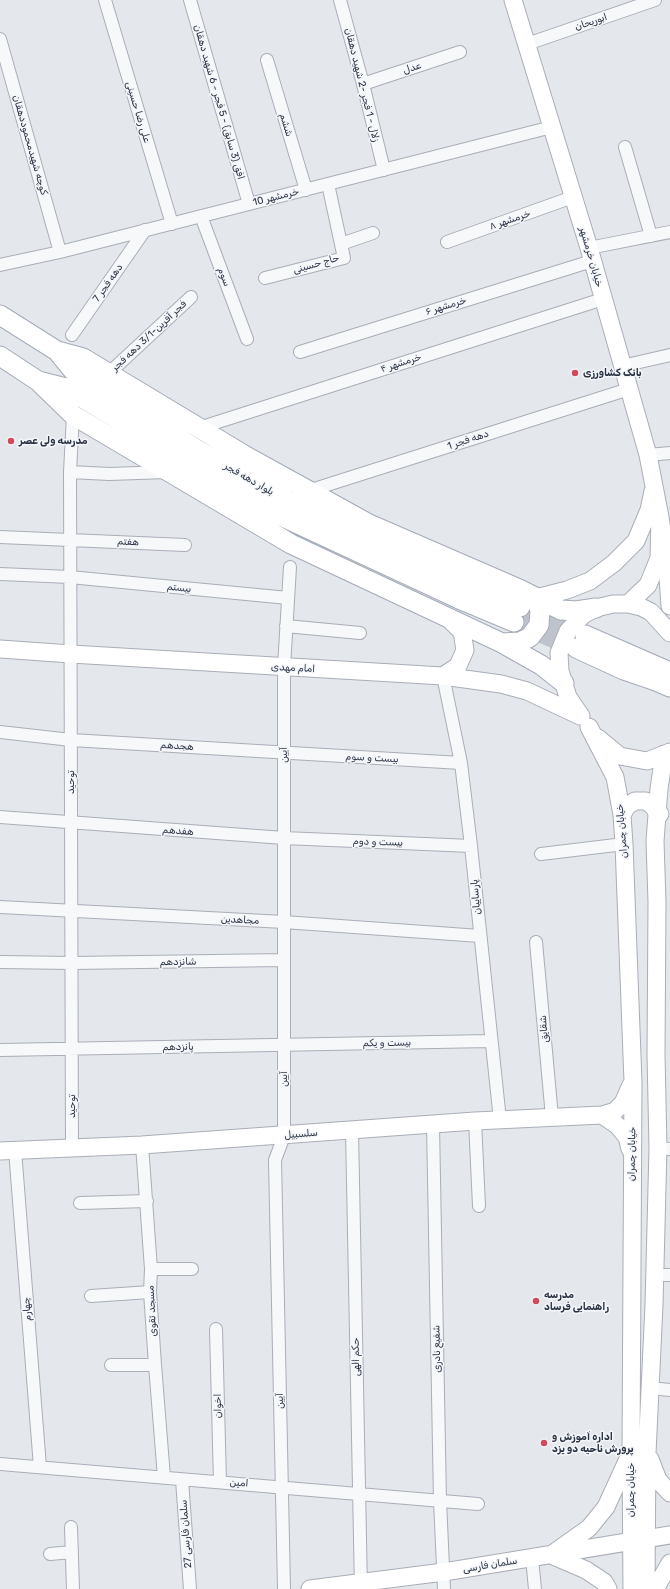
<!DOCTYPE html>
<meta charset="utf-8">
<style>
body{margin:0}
canvas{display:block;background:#e4e7ec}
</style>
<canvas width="670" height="1589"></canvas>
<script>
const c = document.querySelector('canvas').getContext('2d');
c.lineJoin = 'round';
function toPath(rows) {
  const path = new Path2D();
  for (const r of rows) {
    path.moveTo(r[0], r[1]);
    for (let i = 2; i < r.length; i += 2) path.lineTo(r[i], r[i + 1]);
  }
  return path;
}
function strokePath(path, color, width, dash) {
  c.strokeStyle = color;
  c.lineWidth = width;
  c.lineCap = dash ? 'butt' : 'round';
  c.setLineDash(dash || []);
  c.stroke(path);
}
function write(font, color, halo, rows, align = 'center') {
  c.font = font + ' Rubik,"Noto Sans Arabic",sans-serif';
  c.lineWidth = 3;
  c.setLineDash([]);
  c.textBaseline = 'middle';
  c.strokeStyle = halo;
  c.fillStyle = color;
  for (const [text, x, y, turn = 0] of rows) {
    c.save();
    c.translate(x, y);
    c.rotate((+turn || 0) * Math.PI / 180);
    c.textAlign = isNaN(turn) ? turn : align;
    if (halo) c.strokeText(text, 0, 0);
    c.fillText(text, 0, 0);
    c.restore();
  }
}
strokePath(toPath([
 [520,607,585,635],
 [514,622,576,648]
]), '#bfc3cb', 19, [19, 10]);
const street = toPath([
 [105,0,172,224],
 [190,0,249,204],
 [340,0,363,84,384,170],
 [0,39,60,252],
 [527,44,655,0],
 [267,60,306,190],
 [363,84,460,52],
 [625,147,651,236],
 [201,216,247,339],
 [447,242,573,197],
 [341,244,373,233],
 [589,248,670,232],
 [0,265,60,252,552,127],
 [265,278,344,258,328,184],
 [72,335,145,230],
 [300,352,592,261],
 [622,366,670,355],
 [108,374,191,297],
 [199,428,603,299],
 [648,455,670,453],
 [70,472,109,474,167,472],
 [308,491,629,389],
 [0,537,185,545],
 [0,574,70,577,288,598],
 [286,626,360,633],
 [443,676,461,763,471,846,500,1120],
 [0,732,71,740,461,763],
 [0,817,284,838,471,846],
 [541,854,624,844],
 [0,907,284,922,480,936],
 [536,942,552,1117],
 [0,962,72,963,284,960],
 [0,1050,490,1041],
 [475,1121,479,1206],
 [433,1125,440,1501,444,1589],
 [352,1130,361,1589],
 [142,1145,151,1269,150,1292,155,1365,164,1477],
 [658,1148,670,1149],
 [72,1149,70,472,73,415],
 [15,1150,40,1467],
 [80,1203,147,1201],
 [151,1269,192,1269],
 [655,1275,670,1275],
 [91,1296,150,1292],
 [216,1329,220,1482],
 [111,1365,155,1365],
 [650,1388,670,1390],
 [0,1464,478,1504],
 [182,1480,190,1589],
 [71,1527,73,1589],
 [50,1554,72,1552],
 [532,1558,535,1589],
 [284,1589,275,1160,284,1136,284,667,290,567]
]);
const secondary = toPath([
 [513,0,589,248,648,455,660,517],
 [536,598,567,590,590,581,614,563,636,541,649,510,653,491],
 [628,604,648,585,659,558,660,517,667,564,670,606],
 [0,649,71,654,443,676,501,684,527,691,580,716],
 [443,676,458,666,465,650,462,632,449,619],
 [581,716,568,697,560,671,559,653,568,631,583,615,596,608,613,604,628,604,641,607,651,612,670,633],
 [589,727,615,777,622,815,624,844,633,1082,631,1452,632,1589],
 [598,738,620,756,647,761,670,752],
 [622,815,627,806,635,801,646,801,654,807,658,816,660,814],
 [602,1115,618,1126,627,1137,630,1149],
 [0,1151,142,1145,475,1121,602,1115,615,1111,623,1103,631,1085],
 [650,1459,658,1480,670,1493],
 [310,1589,444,1572,670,1535],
 [608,1589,604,1582,586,1570,551,1555,589,1528,606,1507,628,1459],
 [646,1589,647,1453,654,1305,658,1148,656,1055,657,902,655,841,659,789,664,754],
 [655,1589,670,1563]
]);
const primary = toPath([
 [0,315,57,351,75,373,198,450,288,501,474,588,520,607],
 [57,351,83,358,244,455,369,524,519,589,561,610,576,611,596,608],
 [0,356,38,381,66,388,272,512,459,599,514,622],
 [38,381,73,415,291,544,502,643,541,665,564,683],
 [585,635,670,672],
 [502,643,520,642,530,637,539,625,540,611,536,598],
 [576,648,624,670,656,681,670,687]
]);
strokePath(street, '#a9aeb7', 14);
strokePath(secondary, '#a9aeb7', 19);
strokePath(primary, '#a3abb8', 21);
strokePath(street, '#f7f8fa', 12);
strokePath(secondary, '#fff', 17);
strokePath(primary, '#fff', 19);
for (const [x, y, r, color] of [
 [575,373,4,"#d1495b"],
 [11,441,4,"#d1495b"],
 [536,1301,4,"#d1495b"],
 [544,1443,4,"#d1495b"]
]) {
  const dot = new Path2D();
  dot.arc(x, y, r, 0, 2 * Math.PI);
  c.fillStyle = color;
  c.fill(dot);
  strokePath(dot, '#f4f6f9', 1.5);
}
write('10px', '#2b3445', '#f4f6f9', [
 ["ابوریحان",591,22,-19],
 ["عدل",412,68,-18],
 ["زلال - 1 فجر -2 شهید دهقان",362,85,76],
 ["افق (3 سابق) - 5 فجر - 6 شهید دهقان",219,102,74],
 ["علی رضا حسینی",138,112,73],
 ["ششم",286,125,73],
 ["کوچه شهیدمحموددهقان",30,145,74],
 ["خرمشهر 10",276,197,-14],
 ["خرمشهر ۸",510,220,-19],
 ["خیابان خرمشهر",591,257,74],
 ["حاج حسینی",316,264,-16],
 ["سوم",224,277,69],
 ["دهه فجر 7",108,283,-55],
 ["خرمشهر ۶",446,306,-17],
 ["فجر آفرین-3/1 دهه فجر",149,336,-43],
 ["خرمشهر ۴",401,363,-18],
 ["دهه فجر 1",468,440,-18],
 ["بلوار دهه فجر",249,479,30],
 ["هفتم",128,542,3],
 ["بیستم",179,588,6],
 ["امام مهدی",293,668,3],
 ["هجدهم",177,746,4],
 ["آیین",284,755,-91],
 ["بیست و سوم",372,758,3],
 ["توحید",71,782,-90],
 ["هفدهم",178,831,4],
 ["خیابان چمران",622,831,-95],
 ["بیست و دوم",378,842,2],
 ["پارساییان",476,897,-95],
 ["مجاهدین",240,920,3],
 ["شانزدهم",178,962,-1],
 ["شقایق",544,1029,-95],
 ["بیست و یکم",387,1043,-1],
 ["پانزدهم",178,1047,-1],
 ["آیین",284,1079,-90],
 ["توحید",72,1106,-90],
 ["سلسبیل",301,1134,-5],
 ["خیابان چمران",632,1154,-89],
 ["چهارم",27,1309,-94],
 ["مسجد تقوی",152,1311,-93],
 ["شفیع نادری",437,1349,-91],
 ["حکم الهی",356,1357,-91],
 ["آیین",280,1401,-91],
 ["اخوان",218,1406,-91],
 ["امین",239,1483,4],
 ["خیابان چمران",631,1490,-90],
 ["سلمان فارسی 27",186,1534,-94],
 ["سلمان فارسی",490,1565,-9]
]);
write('bold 10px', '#2b3445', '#f4f6f9', [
 ["بانک کشاورزی",583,373],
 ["مدرسه ولی عصر",19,441],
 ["مدرسه",544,1295],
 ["راهنمایی فرساد",544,1307],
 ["اداره آموزش و",552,1437],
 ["پرورش ناحیه دو یزد",552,1449]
], 'left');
</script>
